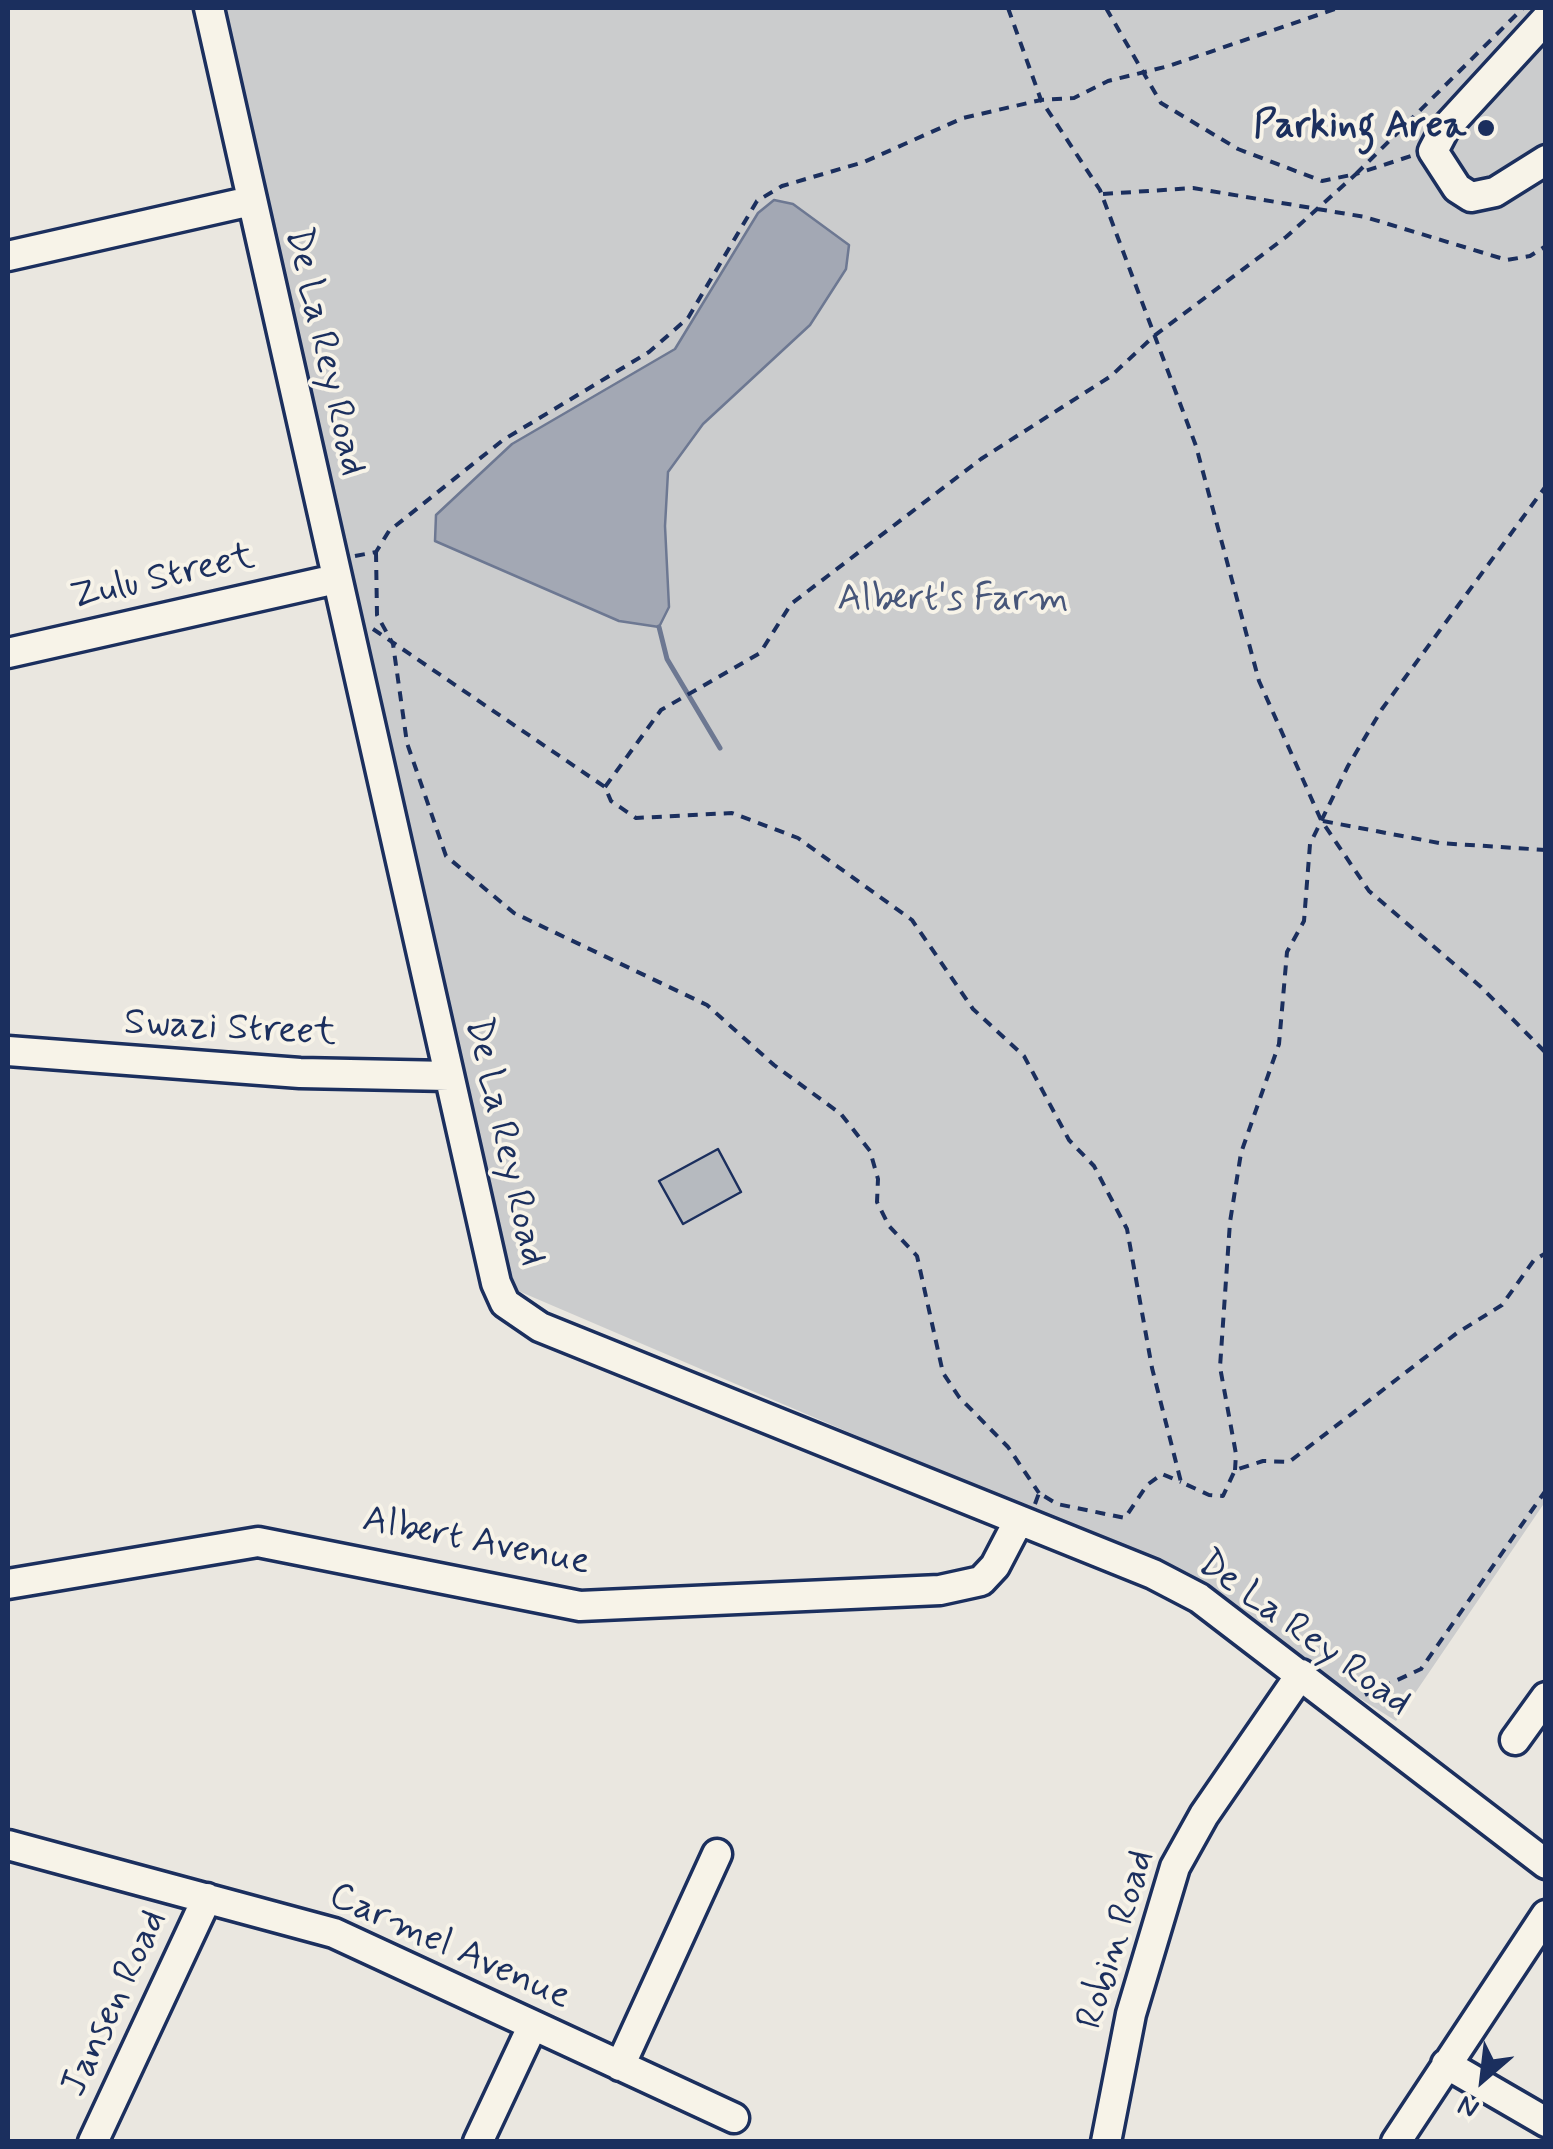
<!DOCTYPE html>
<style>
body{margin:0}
#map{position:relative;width:1553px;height:2149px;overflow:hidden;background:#eae7e0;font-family:Mynerve,sans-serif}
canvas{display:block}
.frame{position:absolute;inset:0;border:10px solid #1b2f5e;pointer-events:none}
.north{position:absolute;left:1433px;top:2029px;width:100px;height:100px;-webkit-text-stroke:8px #f7f3e8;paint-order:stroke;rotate:208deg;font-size:28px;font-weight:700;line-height:40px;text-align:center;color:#1b2f5e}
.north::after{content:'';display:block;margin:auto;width:35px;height:45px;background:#1b2f5e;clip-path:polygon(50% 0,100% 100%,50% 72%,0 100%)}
</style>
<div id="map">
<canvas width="1553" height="2149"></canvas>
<div class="frame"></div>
<div class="north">N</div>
</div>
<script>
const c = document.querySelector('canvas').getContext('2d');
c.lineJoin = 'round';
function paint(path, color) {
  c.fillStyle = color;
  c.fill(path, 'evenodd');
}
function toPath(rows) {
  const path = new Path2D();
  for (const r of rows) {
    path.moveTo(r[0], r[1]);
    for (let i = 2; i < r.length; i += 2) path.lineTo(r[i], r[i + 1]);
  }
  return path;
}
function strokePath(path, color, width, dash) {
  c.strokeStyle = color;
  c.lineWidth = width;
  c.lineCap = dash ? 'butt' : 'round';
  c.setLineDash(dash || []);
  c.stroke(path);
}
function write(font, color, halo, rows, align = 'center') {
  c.font = font + ' Mynerve,sans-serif';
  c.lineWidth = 8;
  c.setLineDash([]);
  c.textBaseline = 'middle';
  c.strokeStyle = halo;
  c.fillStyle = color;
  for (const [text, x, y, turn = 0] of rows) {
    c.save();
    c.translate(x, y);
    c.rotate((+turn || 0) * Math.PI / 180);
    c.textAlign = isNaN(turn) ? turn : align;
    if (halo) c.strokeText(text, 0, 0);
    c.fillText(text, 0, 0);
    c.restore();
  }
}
paint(toPath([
 [216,8,1545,8,1545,1502,1396,1721,1292,1656,1192,1579,502,1284]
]), '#cbcccd');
const water = toPath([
 [774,200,793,204,849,245,846,269,810,325,703,424,668,472,665,526,669,607,659,627,619,621,435,541,436,515,512,444,675,349,758,213,774,200]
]);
paint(water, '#a3a8b4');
strokePath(water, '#6d7892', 2.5);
strokePath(toPath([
 [659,627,667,659,720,748]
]), '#6d7892', 5);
const building = toPath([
 [718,1149,741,1192,683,1224,659,1181,718,1149]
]);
paint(building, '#b6babf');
strokePath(building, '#1b2f5e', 2.5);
const minor = toPath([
 [209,8,496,1283,505,1303,540,1327,1153,1574,1199,1598,1546,1864],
 [1546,19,1444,130,1433,151,1457,188,1471,197,1495,192,1546,160],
 [8,256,251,201],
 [8,653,336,579],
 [8,1051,300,1073,449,1076],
 [8,1584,258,1542,580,1606,940,1590,981,1581,995,1566,1019,1520],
 [1515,1740,1546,1697],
 [8,1845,334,1933,734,2118],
 [1446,2064,1546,2122],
 [620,2066,717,1854],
 [93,2142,207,1898],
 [478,2142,532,2027],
 [1106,2142,1131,2014,1175,1867,1204,1815,1301,1674],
 [1396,2142,1546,1915]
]);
strokePath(minor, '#1b2f5e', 35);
strokePath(toPath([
 [1008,8,1041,100,1100,190,1196,446,1259,681,1321,820,1369,891,1481,987,1546,1053],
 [1106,8,1161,103,1238,149,1322,181,1356,174,1523,8],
 [1103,194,1193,188,1365,217,1507,260,1530,256,1546,246],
 [376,552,377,615,393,644,407,743,446,856,514,913,707,1005,774,1065,841,1114,870,1151,878,1179,877,1202,889,1226,917,1256,943,1373,959,1397,1008,1447,1039,1493],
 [355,556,376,552,389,531,503,440,649,352,688,318,757,201,782,186,864,162,963,118,1041,100,1074,98,1108,81,1169,66,1338,8],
 [373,629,605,787,611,801,636,818,732,813,798,838,912,920,973,1009,1024,1056,1069,1140,1094,1166,1127,1229,1152,1368,1181,1482,1209,1495,1223,1496,1235,1470,1263,1461,1289,1462,1457,1333,1502,1305,1534,1260,1546,1253],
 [605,787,661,710,760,653,791,604,981,459,1111,376,1154,336,1286,237,1356,174,1414,155],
 [1323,821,1439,843,1546,850],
 [1235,1470,1236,1454,1220,1367,1230,1222,1241,1153,1279,1044,1287,952,1304,921,1310,844,1348,766,1382,709,1546,486],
 [1035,1504,1039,1493,1057,1504,1125,1518,1147,1485,1162,1474,1181,1482],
 [1365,1695,1421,1669,1546,1490]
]), '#1b2f5e', 4, [10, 8]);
strokePath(minor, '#f7f3e8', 28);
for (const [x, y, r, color] of [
 [1486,128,10,"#1b2f5e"]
]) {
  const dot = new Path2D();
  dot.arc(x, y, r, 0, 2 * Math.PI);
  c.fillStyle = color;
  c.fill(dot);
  strokePath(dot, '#f7f3e8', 4);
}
write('bold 38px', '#1b2f5e', '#f7f3e8', [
 ["Parking Area",1466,128]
], 'right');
write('38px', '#1b2f5e', '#f7f3e8', [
 ["De La Rey Road",323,352,77],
 ["Zulu Street",163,579,-13],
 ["Swazi Street",230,1030,3],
 ["De La Rey Road",503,1142,77],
 ["Albert Avenue",476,1543,11],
 ["De La Rey Road",1303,1635,36],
 ["Robin Road",1118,1940,-73],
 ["Carmel Avenue",449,1948,24],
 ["Jansen Road",116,2004,-65]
]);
write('38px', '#47567a', '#f7f3e8', [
 ["Albert's Farm",953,601]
]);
</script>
